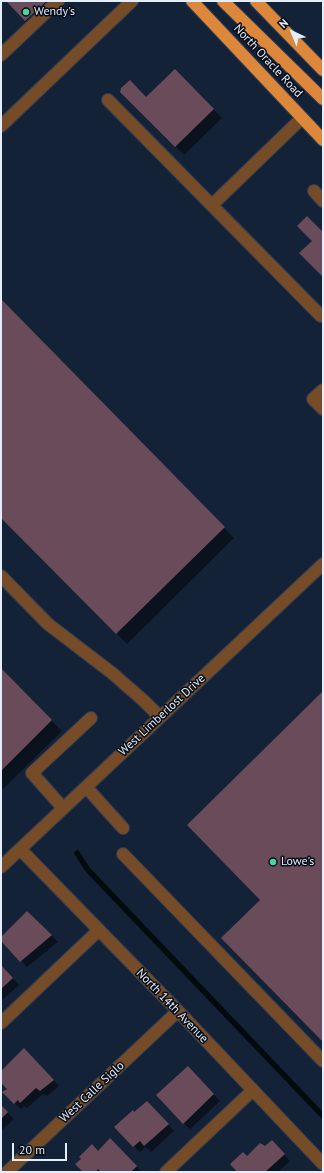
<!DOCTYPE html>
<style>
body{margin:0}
#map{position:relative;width:324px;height:1173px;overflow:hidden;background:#142238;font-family:"PT Sans",sans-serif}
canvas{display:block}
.frame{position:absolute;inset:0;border:2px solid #e3edfc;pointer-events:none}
.north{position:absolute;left:272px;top:12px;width:40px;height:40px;-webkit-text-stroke:3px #060c15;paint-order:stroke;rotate:316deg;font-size:11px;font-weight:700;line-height:16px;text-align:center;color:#e3edfc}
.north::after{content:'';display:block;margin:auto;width:14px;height:18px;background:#e3edfc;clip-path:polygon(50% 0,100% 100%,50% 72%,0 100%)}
.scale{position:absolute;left:12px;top:1143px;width:55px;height:18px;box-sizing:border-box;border:2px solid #e3edfc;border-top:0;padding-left:5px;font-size:12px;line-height:14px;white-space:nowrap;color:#e3edfc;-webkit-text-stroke:3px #060c15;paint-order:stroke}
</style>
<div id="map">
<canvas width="324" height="1173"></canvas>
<div class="frame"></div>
<div class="north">N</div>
<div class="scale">20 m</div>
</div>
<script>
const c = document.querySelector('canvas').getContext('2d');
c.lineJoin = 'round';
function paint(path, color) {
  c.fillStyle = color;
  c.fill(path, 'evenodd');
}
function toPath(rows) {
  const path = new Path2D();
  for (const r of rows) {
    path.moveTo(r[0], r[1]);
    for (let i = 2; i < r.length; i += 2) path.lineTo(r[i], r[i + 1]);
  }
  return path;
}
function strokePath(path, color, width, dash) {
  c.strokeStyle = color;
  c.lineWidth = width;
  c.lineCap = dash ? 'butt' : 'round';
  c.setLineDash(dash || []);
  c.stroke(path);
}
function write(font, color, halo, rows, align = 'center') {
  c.font = font + ' "PT Sans",sans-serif';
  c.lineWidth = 3;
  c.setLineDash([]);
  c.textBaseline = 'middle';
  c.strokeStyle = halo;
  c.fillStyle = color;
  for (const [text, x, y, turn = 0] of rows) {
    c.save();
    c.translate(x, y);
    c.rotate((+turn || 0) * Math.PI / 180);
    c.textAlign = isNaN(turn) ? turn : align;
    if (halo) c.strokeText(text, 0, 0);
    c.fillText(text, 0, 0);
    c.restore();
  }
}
paint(toPath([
 [9,1,64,1,34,29,8,2],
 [175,70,222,118,184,155,121,91,146,98],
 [1,301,234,538,127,644,1,516],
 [1,669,62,731,3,789,1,788],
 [27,912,58,942,27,967,1,938],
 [1,966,19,985,1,1001],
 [31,1056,59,1086,47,1096,43,1094,27,1108,24,1106,21,1109,4,1093,9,1089,1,1081,1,1072],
 [194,1073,220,1101,190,1129,183,1123],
 [1,1106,14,1119,1,1131],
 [153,1108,174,1131,151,1152,146,1147,140,1152,134,1146,135,1113],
 [110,1140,142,1172,84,1172,98,1152],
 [272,1142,290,1161,278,1172,239,1172,247,1157,265,1148]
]), '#0007');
strokePath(toPath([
 [77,853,88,870,323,1116]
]), '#000b0d', 5.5);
paint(toPath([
 [8,1,47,1,25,21,7,2],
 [175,69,214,109,175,147,120,92,121,88,130,80,146,97],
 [307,216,322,231,323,229,323,277,299,253,312,241,297,226],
 [1,299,225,527,116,634,1,518],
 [1,668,52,720,1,771],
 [323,691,323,1042,221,938,260,900,187,825],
 [27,911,52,935,20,962,1,941,1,937],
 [1,965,13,978,1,989],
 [24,1048,54,1080,40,1091,36,1088,20,1103,18,1100,14,1104,2,1092,7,1089,1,1083,1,1071],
 [188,1066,214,1094,183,1124,156,1095],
 [147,1101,169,1124,144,1146,140,1141,133,1147,114,1127,133,1110,134,1112],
 [1,1105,8,1112,1,1119],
 [110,1138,137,1166,131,1172,101,1172,98,1169,96,1172,83,1172,75,1164,81,1159,79,1157,92,1144,98,1151],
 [272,1140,285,1154,265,1172,237,1172,230,1164,243,1152,247,1156,260,1143,265,1146]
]), '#6a4b59');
const minor = toPath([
 [1,55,58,1],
 [108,100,321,316,323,316],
 [1,126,132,1],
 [314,191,323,201],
 [212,205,302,118],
 [323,390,313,399,323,409],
 [1,576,48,624,112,673,144,701,160,717],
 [86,787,123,828],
 [63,808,32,773,91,718],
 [20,849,178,1011,323,1164],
 [123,854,323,1061],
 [1,867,323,564],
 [1,1023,99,930],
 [7,1172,178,1011],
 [166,1172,253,1090]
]);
const highway = toPath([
 [192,1,323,140],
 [223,1,323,99],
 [256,1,323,70]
]);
strokePath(minor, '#313e53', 14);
strokePath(highway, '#313e53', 14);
strokePath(minor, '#764b27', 12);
strokePath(highway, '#dd873a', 12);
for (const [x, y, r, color] of [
 [26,12,4,"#48d49d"],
 [273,862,4,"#48d49d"]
]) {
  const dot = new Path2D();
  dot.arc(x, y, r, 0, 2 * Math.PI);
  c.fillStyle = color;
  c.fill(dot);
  strokePath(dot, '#060c15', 1.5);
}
write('12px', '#e3edfc', '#060c15', [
 ["Wendy's",34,12],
 ["Lowe's",281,862]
], 'left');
write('12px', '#e3edfc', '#060c15', [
 ["North Oracle Road",268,61,47],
 ["West Limberlost Drive",162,715,-43],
 ["North 14th Avenue",172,1006,46],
 ["West Calle Siglo",92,1092,-43]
]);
</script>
